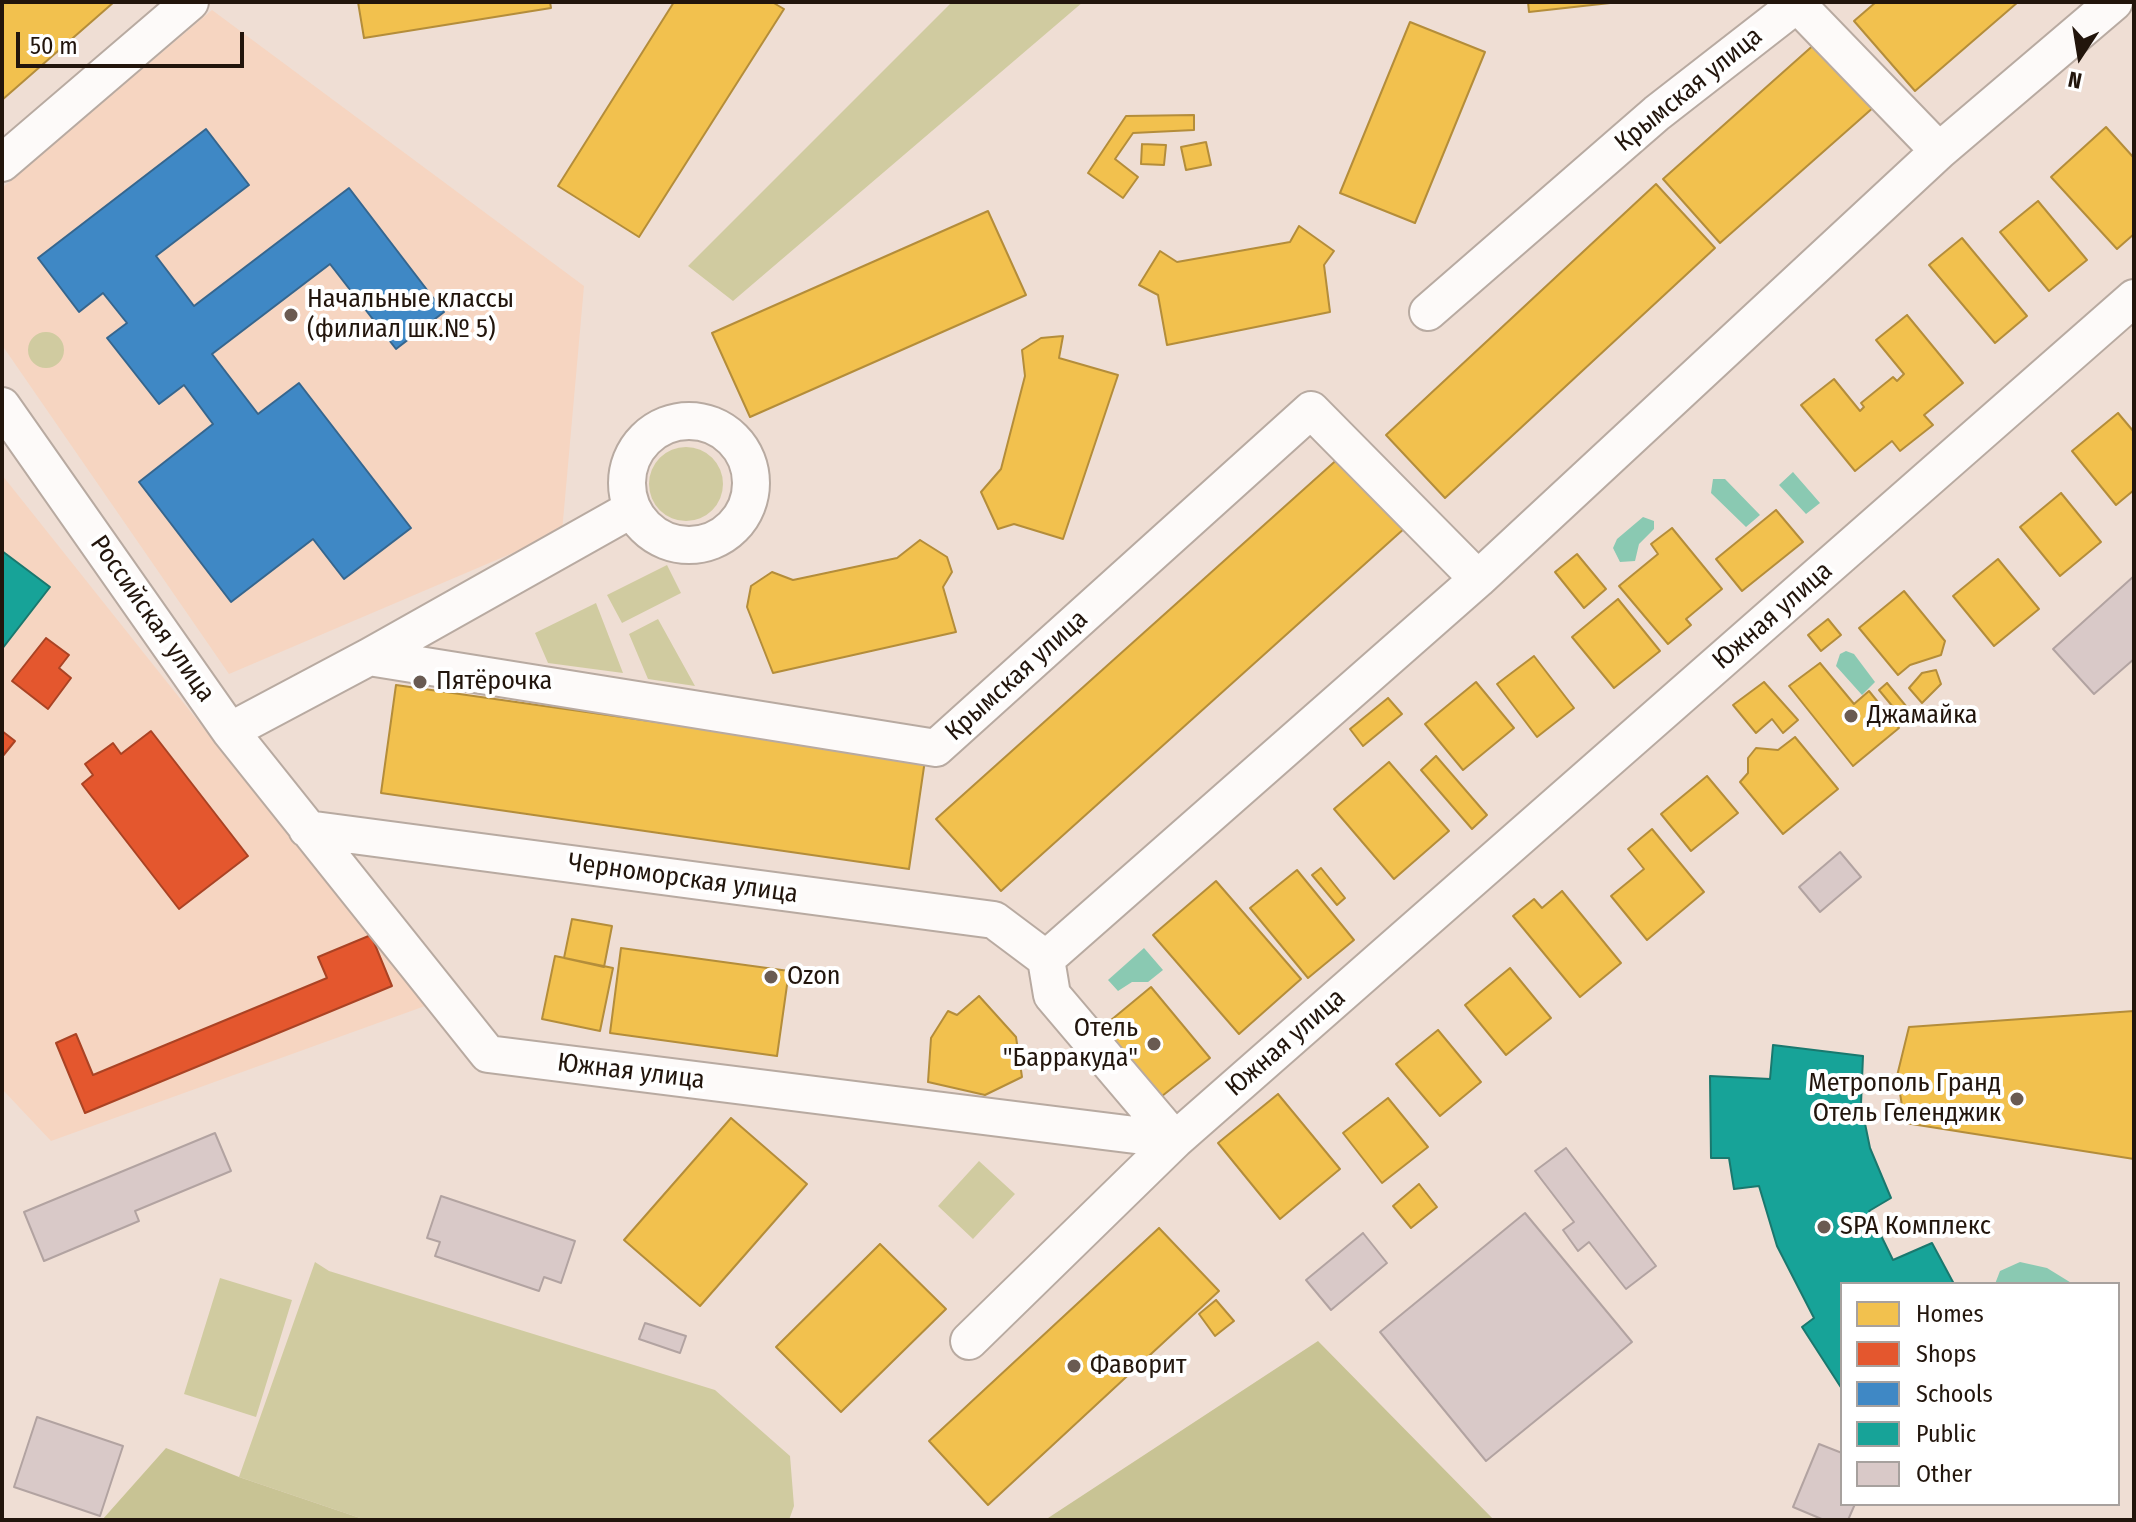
<!DOCTYPE html>
<meta charset="utf-8">
<style>
body{margin:0}
#map{position:relative;width:2136px;height:1522px;overflow:hidden;background:#efded4;font-family:"Fira Sans Condensed",sans-serif}
canvas{display:block}
.frame{position:absolute;inset:0;border:4px solid #22150c;pointer-events:none}
.legend{position:absolute;left:1840px;top:1282px;width:280px;height:224px;box-sizing:border-box;background:#fff;border:2px solid #a7a19e;margin:0;padding:10px 14px;list-style:none;font-size:24px;color:#22150c}
.legend li{display:flex;align-items:center;gap:16px;height:40px}
.legend b{width:40px;border:2px solid #a7a19e}
.north{position:absolute;left:2040px;top:16px;width:80px;height:80px;-webkit-text-stroke:6px #fff;paint-order:stroke;rotate:192deg;font-size:22px;font-weight:700;line-height:32px;text-align:center;color:#22150c}
.north::after{content:'';display:block;margin:auto;width:28px;height:36px;background:#22150c;clip-path:polygon(50% 0,100% 100%,50% 72%,0 100%)}
.scale{position:absolute;left:16px;top:32px;width:228px;height:36px;box-sizing:border-box;border:4px solid #22150c;border-top:0;padding-left:10px;font-size:24px;line-height:28px;white-space:nowrap;color:#22150c;-webkit-text-stroke:6px #fff;paint-order:stroke}
</style>
<div id="map">
<canvas width="2136" height="1522"></canvas>
<div class="frame"></div>
<ul class="legend">
<li><b style="height:22px;background:#f2c14e"></b>Homes</li>
<li><b style="height:22px;background:#e4572e"></b>Shops</li>
<li><b style="height:22px;background:#3f88c5"></b>Schools</li>
<li><b style="height:22px;background:#17a398"></b>Public</li>
<li><b style="height:22px;background:#d9c9c8"></b>Other</li>
</ul>
<div class="north">N</div>
<div class="scale">50 m</div>
</div>
<script>
const c = document.querySelector('canvas').getContext('2d');
c.lineJoin = 'round';
function paint(path, color) {
  c.fillStyle = color;
  c.fill(path, 'evenodd');
}
function toPath(rows) {
  const path = new Path2D();
  for (const r of rows) {
    if (r.length === 3) {
      path.moveTo(r[0] + r[2], r[1]);
      path.arc(r[0], r[1], r[2], 0, 2 * Math.PI);
      continue;
    }
    path.moveTo(r[0], r[1]);
    for (let i = 2; i < r.length; i += 2) path.lineTo(r[i], r[i + 1]);
  }
  return path;
}
function strokePath(path, color, width, dash) {
  c.strokeStyle = color;
  c.lineWidth = width;
  c.lineCap = dash ? 'butt' : 'round';
  c.setLineDash(dash || []);
  c.stroke(path);
}
function write(font, color, halo, rows, align = 'center') {
  c.font = font + ' "Fira Sans Condensed",sans-serif';
  c.lineWidth = 8;
  c.setLineDash([]);
  c.textBaseline = 'middle';
  c.strokeStyle = halo;
  c.fillStyle = color;
  for (const [text, x, y, turn = 0] of rows) {
    c.save();
    c.translate(x, y);
    c.rotate((+turn || 0) * Math.PI / 180);
    c.textAlign = isNaN(turn) ? turn : align;
    if (halo) c.strokeText(text, 0, 0);
    c.fillText(text, 0, 0);
    c.restore();
  }
}
paint(toPath([
 [212,10,584,286,562,532,229,674,2,345,2,188],
 [2,475,425,1006,51,1141,2,1089]
]), '#f6d5c1');
paint(toPath([
 [952,2,1083,2,733,301,688,266],
 [46,350,18],
 [686,484,37],
 [667,565,681,593,622,623,607,595],
 [596,603,623,673,548,663,535,633],
 [658,619,695,686,648,679,629,634],
 [979,1161,1015,1194,973,1239,938,1206],
 [315,1262,329,1271,715,1390,790,1456,794,1506,789,1520,366,1520,239,1477],
 [220,1278,292,1300,256,1417,184,1394]
]), '#d0cba0');
paint(toPath([
 [1318,1341,1494,1520,1045,1520],
 [166,1448,239,1477,366,1520,102,1520]
]), '#c8c394');
paint(toPath([
 [1793,472,1820,503,1806,514,1779,485],
 [1713,479,1725,479,1760,515,1746,527,1711,493],
 [1643,517,1654,521,1654,529,1639,544,1635,561,1620,562,1613,548,1617,539],
 [1846,651,1854,654,1875,682,1862,695,1836,666,1840,654],
 [1144,948,1163,970,1148,982,1132,982,1118,991,1108,980],
 [2020,1262,2047,1268,2073,1284,1995,1284,2000,1271]
]), '#8ac9b2');
const homes = toPath([
 [2,2,114,2,2,100,2,2],
 [358,2,550,2,551,8,364,38,358,2],
 [674,2,772,2,784,9,639,237,558,186,674,2],
 [1528,2,1619,2,1529,12,1528,2],
 [1876,2,2018,2,1915,91,1854,21,1876,2],
 [1410,22,1485,52,1415,223,1340,193,1410,22],
 [1817,42,1875,106,1720,243,1663,179,1817,42],
 [1194,115,1194,130,1133,133,1115,159,1138,177,1123,198,1088,173,1126,116,1194,115],
 [2106,127,2134,158,2134,234,2117,249,2051,177,2106,127],
 [1206,142,1211,165,1186,170,1181,147,1206,142],
 [1142,144,1166,145,1164,165,1141,164,1142,144],
 [1656,184,1715,248,1445,498,1386,435,1656,184],
 [2038,201,2087,260,2049,291,2000,232,2038,201],
 [988,211,1026,295,750,417,712,333,988,211],
 [1299,226,1334,251,1324,265,1330,312,1167,345,1158,295,1139,285,1160,251,1177,262,1290,242,1299,226],
 [1962,238,2027,316,1995,343,1929,265,1962,238],
 [1907,315,1963,383,1924,415,1933,425,1900,451,1892,441,1855,471,1801,405,1834,379,1860,411,1864,407,1861,403,1893,377,1897,381,1904,374,1876,340,1907,315],
 [1063,336,1059,358,1118,375,1063,539,1014,524,998,529,981,492,1001,469,1025,376,1022,350,1041,338,1063,336],
 [2118,413,2134,432,2134,490,2116,505,2072,451,2118,413],
 [1341,456,1406,527,1001,891,936,819,1341,456],
 [2061,493,2101,542,2060,576,2020,527,2061,493],
 [1776,510,1803,542,1742,591,1716,559,1776,510],
 [1672,528,1722,589,1686,619,1691,625,1668,644,1619,586,1658,554,1651,544,1672,528],
 [920,540,947,557,952,572,943,587,956,632,773,673,747,607,751,586,772,572,793,580,897,558,920,540],
 [1577,554,1606,589,1584,608,1555,572,1577,554],
 [1998,559,2039,609,1994,646,1953,596,1998,559],
 [1904,591,1945,641,1941,655,1910,665,1898,675,1859,628,1904,591],
 [1618,599,1660,651,1614,688,1572,637,1618,599],
 [1828,619,1841,635,1821,651,1808,635,1828,619],
 [1534,656,1574,708,1537,737,1497,684,1534,656],
 [1820,663,1854,704,1869,691,1899,728,1853,766,1789,686,1820,663],
 [1936,670,1941,684,1922,703,1909,688,1922,673,1936,670],
 [1476,682,1514,728,1463,770,1425,724,1476,682],
 [1764,682,1798,720,1783,733,1772,719,1756,733,1733,705,1764,682],
 [1887,683,1915,717,1907,724,1879,690,1887,683],
 [396,685,925,760,909,869,381,793,396,685],
 [1388,698,1402,714,1363,746,1350,729,1388,698],
 [1795,737,1838,789,1783,834,1740,782,1748,773,1748,758,1756,748,1778,750,1795,737],
 [1436,756,1487,815,1472,829,1421,770,1436,756],
 [1389,762,1449,831,1394,879,1334,809,1389,762],
 [1707,776,1738,813,1691,851,1661,814,1707,776],
 [1652,829,1704,892,1647,940,1611,896,1644,869,1628,849,1652,829],
 [1321,868,1345,898,1337,905,1312,875,1321,868],
 [1297,870,1354,940,1308,978,1250,908,1297,870],
 [1216,881,1301,979,1239,1034,1153,935,1216,881],
 [1562,891,1621,963,1580,997,1513,916,1534,899,1542,908,1562,891],
 [572,919,612,926,604,967,564,958,572,919],
 [621,948,789,971,777,1056,610,1033,621,948],
 [555,956,613,968,600,1031,542,1019,555,956],
 [1510,968,1551,1018,1506,1055,1465,1005,1510,968],
 [1151,987,1210,1058,1157,1100,1099,1030,1151,987],
 [979,996,1016,1037,1022,1077,985,1095,928,1082,931,1038,948,1011,957,1015,979,996],
 [2134,1011,2134,1159,1905,1123,1897,1076,1909,1027,2134,1011],
 [1438,1030,1481,1082,1440,1116,1396,1064,1438,1030],
 [1278,1094,1340,1169,1280,1219,1218,1143,1278,1094],
 [1388,1098,1428,1147,1382,1183,1343,1133,1388,1098],
 [731,1118,807,1184,700,1306,624,1240,731,1118],
 [1419,1184,1437,1207,1411,1228,1393,1206,1419,1184],
 [1159,1228,1219,1291,988,1505,929,1441,1159,1228],
 [880,1244,946,1309,841,1412,776,1347,880,1244],
 [1216,1300,1234,1321,1215,1336,1199,1314,1216,1300]
]);
paint(homes, '#f2c14e');
strokePath(homes, '#b48d3a', 2);
const shops = toPath([
 [46,638,69,655,59,668,71,678,48,709,12,681,46,638],
 [2,731,15,741,2,757,2,731],
 [151,731,248,856,179,909,82,784,93,775,85,764,113,743,121,754,151,731],
 [371,935,392,986,85,1113,56,1043,76,1034,93,1075,327,978,318,957,371,935]
]);
paint(shops, '#e4572e');
strokePath(shops, '#aa4324', 2);
const schools = toPath([
 [206,129,249,185,156,256,194,306,349,188,444,312,396,349,330,264,212,354,258,414,299,383,411,528,344,579,313,539,231,602,139,482,213,424,184,385,159,404,107,338,127,323,103,293,79,312,38,258,206,129]
]);
paint(schools, '#3f88c5');
strokePath(schools, '#36668e', 2);
const public = toPath([
 [2,551,50,587,2,649,2,551],
 [1773,1045,1863,1056,1861,1104,1870,1148,1891,1198,1869,1211,1893,1260,1932,1243,1954,1284,1842,1284,1842,1389,1802,1327,1814,1318,1777,1246,1759,1186,1734,1189,1729,1158,1711,1158,1710,1076,1770,1079,1773,1045]
]);
paint(public, '#17a398');
strokePath(public, '#1a786e', 2);
const building = toPath([
 [2134,576,2134,659,2094,694,2053,649,2134,576],
 [1840,852,1861,877,1820,912,1799,887,1840,852],
 [215,1133,231,1171,135,1211,139,1221,44,1261,24,1212,215,1133],
 [1566,1148,1656,1266,1626,1289,1589,1242,1578,1251,1563,1230,1574,1222,1535,1171,1566,1148],
 [441,1196,575,1241,561,1283,544,1277,539,1291,435,1256,440,1242,427,1238,441,1196],
 [1525,1213,1632,1342,1486,1461,1380,1332,1525,1213],
 [1363,1233,1387,1263,1331,1310,1306,1280,1363,1233],
 [645,1323,686,1336,680,1353,639,1339,645,1323],
 [37,1417,123,1446,100,1516,14,1487,37,1417],
 [1819,1444,1842,1453,1842,1504,1855,1504,1848,1520,1824,1520,1793,1507,1819,1444]
]);
paint(building, '#d9c9c8');
strokePath(building, '#b2a3a1', 2);
const minor = toPath([
 [2,163,190,2],
 [1428,312,1657,113,1797,4,1939,151],
 [2,406,230,731,488,1054,1175,1140,2134,298],
 [689,483,62],
 [369,657,632,509],
 [230,731,369,657,936,748,1311,410,1478,579],
 [307,829,994,920,1046,959],
 [969,1341,1175,1140,1052,995,1046,959,1478,579,1939,151,2114,2]
]);
strokePath(minor, '#b8aaa1', 40);
strokePath(minor, '#fdfaf9', 36);
for (const [x, y, r, color] of [
 [291,315,8,"#6a5b52"],
 [420,682,8,"#6a5b52"],
 [1851,716,8,"#6a5b52"],
 [771,977,8,"#6a5b52"],
 [1154,1044,8,"#6a5b52"],
 [2017,1099,8,"#6a5b52"],
 [1824,1227,8,"#6a5b52"],
 [1074,1366,8,"#6a5b52"]
]) {
  const dot = new Path2D();
  dot.arc(x, y, r, 0, 2 * Math.PI);
  c.fillStyle = color;
  c.fill(dot);
  strokePath(dot, '#fff', 3);
}
write('26px', '#22150c', '#fff', [
 ["Крымская улица",1689,90,-39],
 ["Южная улица",1773,616,-41],
 ["Российская улица",152,619,55],
 ["Крымская улица",1017,676,-42],
 ["Черноморская улица",683,879,8],
 ["Южная улица",1286,1043,-41],
 ["Южная улица",631,1072,7]
]);
write('26px', '#22150c', '#fff', [
 ["Начальные классы",307,300],
 ["(филиал шк.№ 5)",307,330],
 ["Пятёрочка",436,682],
 ["Джамайка",1867,716],
 ["Ozon",787,977],
 ["Отель",1138,1029,"right"],
 ["\"Барракуда\"",1138,1059,"right"],
 ["Метрополь Гранд",2001,1084,"right"],
 ["Отель Геленджик",2001,1114,"right"],
 ["SPA Комплекс",1840,1227],
 ["Фаворит",1090,1366]
], 'left');
</script>
